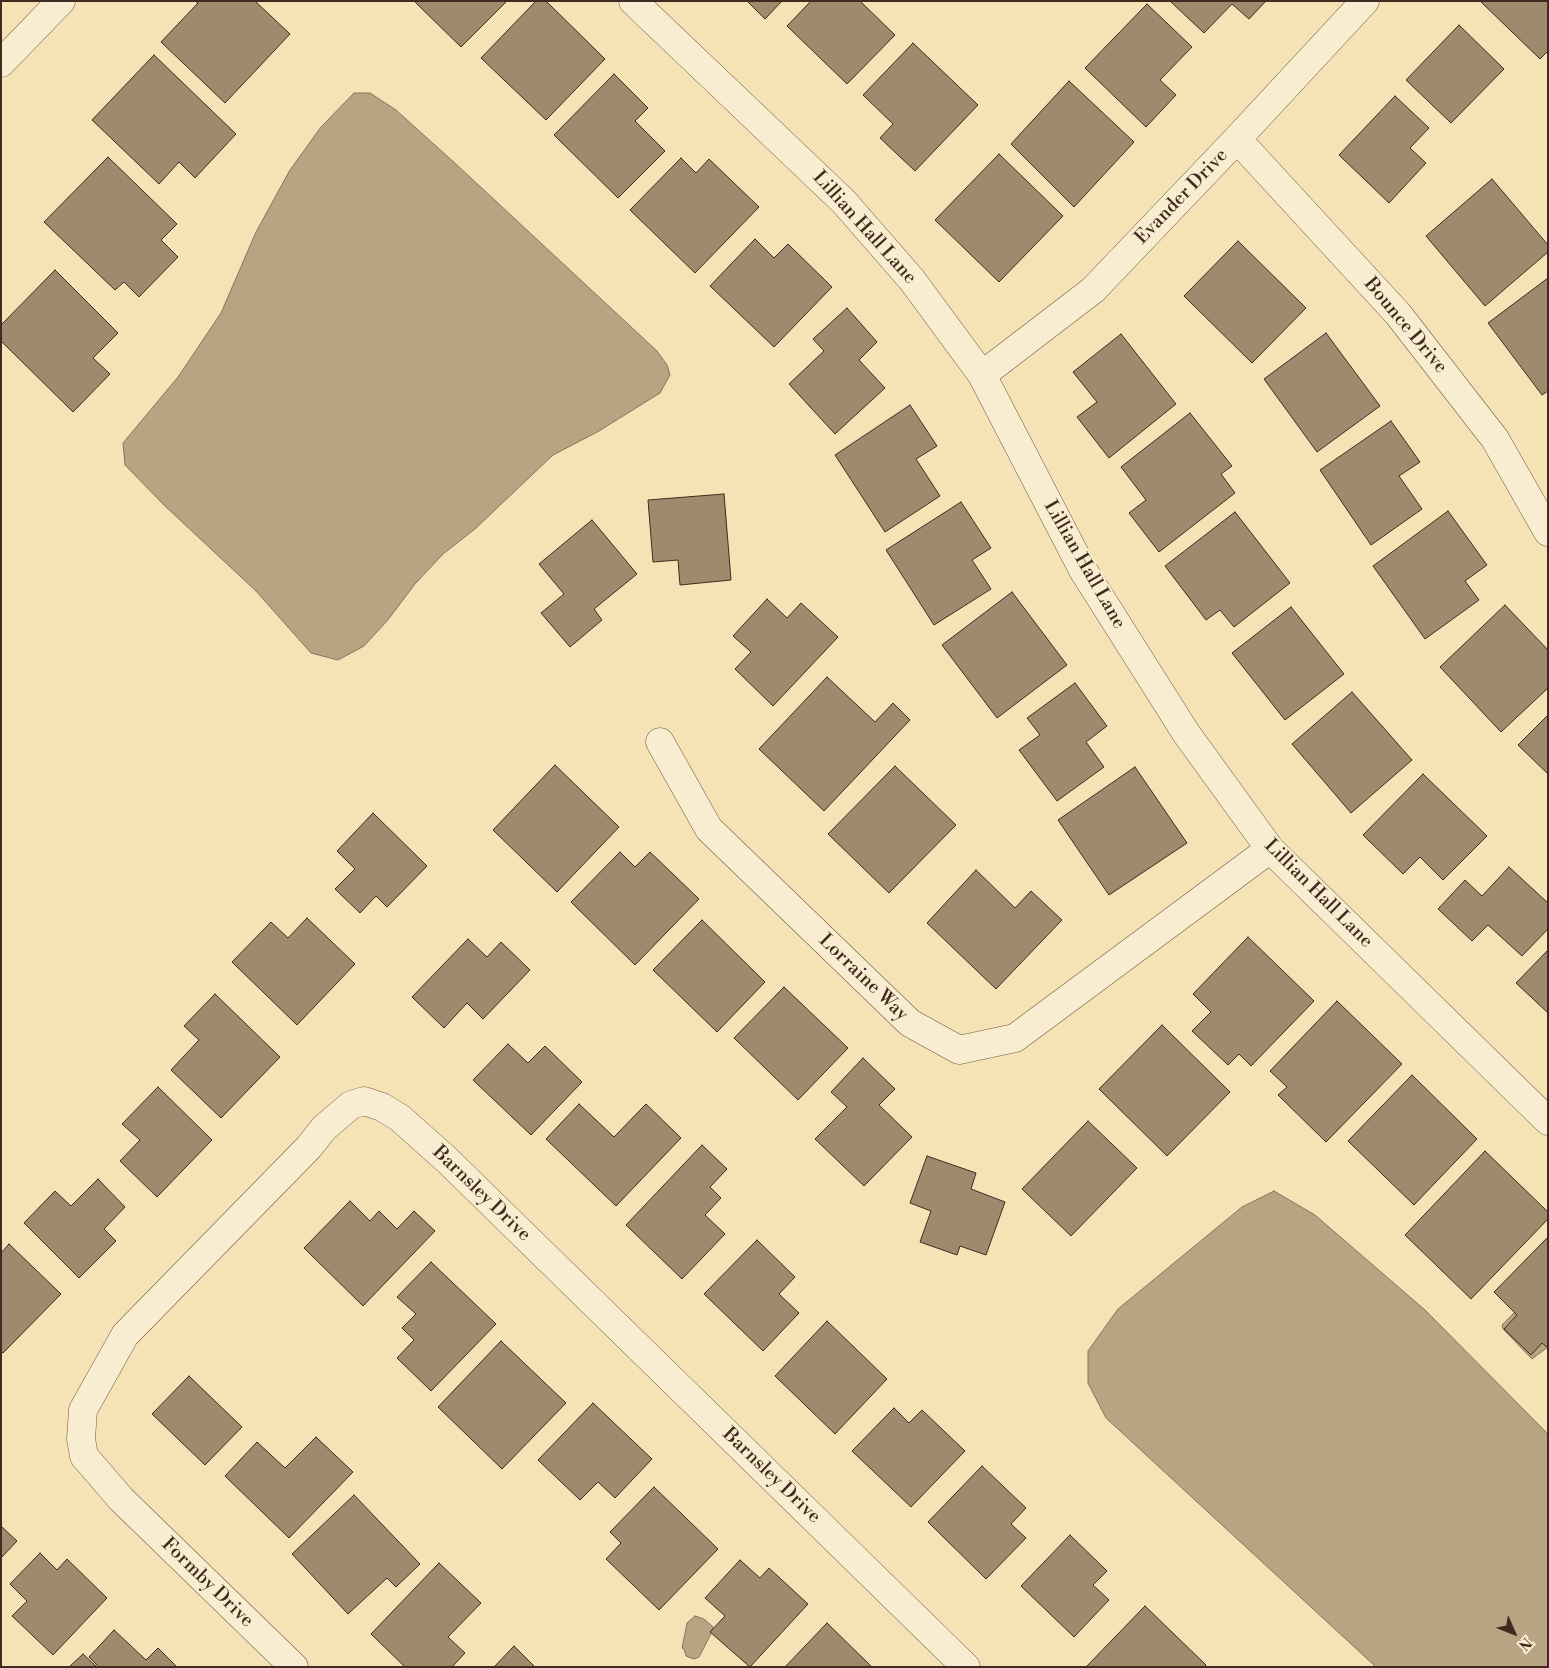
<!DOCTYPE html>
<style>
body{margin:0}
#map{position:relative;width:1549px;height:1668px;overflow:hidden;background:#f5e3b6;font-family:"Libre Bodoni",serif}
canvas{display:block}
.frame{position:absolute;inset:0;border:2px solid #412a1f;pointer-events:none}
.north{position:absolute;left:1489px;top:1608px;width:50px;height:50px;-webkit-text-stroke:4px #f8edd0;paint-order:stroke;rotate:134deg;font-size:14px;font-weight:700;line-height:20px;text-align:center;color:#412a1f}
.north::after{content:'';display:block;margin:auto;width:18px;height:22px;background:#412a1f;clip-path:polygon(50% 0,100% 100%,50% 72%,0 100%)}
</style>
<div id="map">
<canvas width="1549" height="1668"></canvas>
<div class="frame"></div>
<div class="north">N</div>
</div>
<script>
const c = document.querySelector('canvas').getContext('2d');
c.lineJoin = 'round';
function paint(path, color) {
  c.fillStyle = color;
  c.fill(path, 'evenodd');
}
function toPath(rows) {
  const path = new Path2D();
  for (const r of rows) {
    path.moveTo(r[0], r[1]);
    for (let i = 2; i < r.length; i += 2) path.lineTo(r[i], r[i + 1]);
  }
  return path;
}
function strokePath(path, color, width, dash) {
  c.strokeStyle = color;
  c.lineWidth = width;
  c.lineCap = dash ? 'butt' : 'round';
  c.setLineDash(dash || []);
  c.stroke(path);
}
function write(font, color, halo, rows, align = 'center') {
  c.font = font + ' "Libre Bodoni",serif';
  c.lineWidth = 4.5;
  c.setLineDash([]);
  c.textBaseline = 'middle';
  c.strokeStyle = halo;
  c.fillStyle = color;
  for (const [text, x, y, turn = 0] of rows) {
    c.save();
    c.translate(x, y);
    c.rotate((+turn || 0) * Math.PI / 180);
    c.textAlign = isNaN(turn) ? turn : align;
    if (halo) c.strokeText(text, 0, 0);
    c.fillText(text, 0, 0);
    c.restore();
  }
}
const water = toPath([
 [354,93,370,93,396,110,457,165,657,351,667,365,670,375,660,393,599,431,553,455,475,529,443,554,415,584,387,621,364,646,338,660,311,653,256,591,165,506,125,465,123,443,178,377,221,313,256,232,290,170,321,127,354,93],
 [1274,1191,1315,1215,1425,1310,1548,1434,1548,1667,1376,1667,1106,1418,1088,1383,1088,1351,1118,1309,1242,1207,1274,1191],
 [1514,1313,1521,1314,1548,1347,1532,1359,1503,1329,1502,1325,1514,1313],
 [695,1616,704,1619,713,1627,713,1630,699,1657,694,1659,686,1656,684,1649,682,1648,687,1623,695,1616]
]);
paint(water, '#b8a483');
strokePath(water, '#88735b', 1);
const building = toPath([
 [195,1,255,1,290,34,225,103,161,42,198,3,195,1],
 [414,1,507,1,461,47,414,1],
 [536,1,546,1,605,59,546,120,481,58,536,1],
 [747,1,782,1,765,19,747,1],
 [811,1,860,1,895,35,847,84,787,26,811,1],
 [1170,1,1266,1,1249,19,1232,4,1204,33,1170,1],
 [1480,1,1548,1,1548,51,1540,59,1480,1],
 [1147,4,1192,47,1160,80,1176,95,1146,127,1085,68,1147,4],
 [1459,25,1504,69,1451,123,1406,80,1459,25],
 [913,43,978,105,915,171,880,138,893,124,863,95,913,43],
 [154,55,236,134,195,178,179,162,159,184,92,120,154,55],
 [614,74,648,108,635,121,665,151,618,198,554,135,614,74],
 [1069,81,1134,142,1074,207,1011,144,1069,81],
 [1395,96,1429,128,1410,148,1426,163,1389,203,1339,155,1395,96],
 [999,154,1063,216,999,282,935,220,999,154],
 [108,157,177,224,161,240,178,257,139,297,124,282,115,290,44,222,108,157],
 [681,158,696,173,709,159,759,207,695,273,630,210,681,158],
 [1492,179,1548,245,1548,252,1485,306,1426,236,1492,179],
 [755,239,774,258,788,244,832,287,774,347,710,286,755,239],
 [1238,241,1306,308,1252,363,1184,296,1238,241],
 [55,270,118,333,93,358,110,374,73,412,1,341,1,325,55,270],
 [1548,278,1548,391,1542,395,1488,323,1548,278],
 [847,308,877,342,859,360,885,388,835,434,789,384,824,351,813,339,847,308],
 [1326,333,1380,406,1317,452,1264,379,1326,333],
 [1121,334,1176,404,1109,458,1077,417,1097,402,1073,372,1121,334],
 [910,405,937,446,916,459,940,496,885,532,835,455,910,405],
 [1190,413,1232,466,1221,474,1235,493,1159,552,1129,513,1146,500,1121,467,1190,413],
 [1391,421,1420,462,1399,476,1422,509,1371,545,1320,470,1391,421],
 [724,494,731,580,680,585,678,560,653,562,648,500,724,494],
 [961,502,991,548,972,560,991,589,934,625,886,550,961,502],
 [1448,511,1487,565,1465,581,1479,600,1425,639,1373,566,1448,511],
 [1235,512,1290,583,1234,627,1220,610,1206,620,1165,566,1235,512],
 [592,520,637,574,594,609,602,620,570,647,541,613,564,594,539,564,592,520],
 [1012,592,1067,665,997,718,942,645,1012,592],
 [767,599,787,618,801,603,838,637,773,706,735,669,751,652,733,636,767,599],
 [1505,605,1548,650,1548,688,1501,732,1440,667,1505,605],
 [1291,607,1344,674,1285,720,1232,653,1291,607],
 [827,677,875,722,893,703,910,720,824,811,759,749,827,677],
 [1075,683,1107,726,1086,742,1104,767,1057,801,1019,750,1040,735,1027,718,1075,683],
 [1352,692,1412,760,1351,813,1292,744,1352,692],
 [1548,715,1548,774,1518,745,1548,715],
 [555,765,619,827,557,892,493,830,555,765],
 [895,766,956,825,889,893,828,834,895,766],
 [1135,767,1187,843,1109,895,1058,820,1135,767],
 [1423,774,1487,836,1443,880,1420,857,1403,874,1363,835,1423,774],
 [373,813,427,866,387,907,376,896,360,913,335,889,355,869,337,851,373,813],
 [620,852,635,867,650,852,699,899,635,965,571,902,620,852],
 [1509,867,1548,903,1548,929,1522,956,1488,925,1472,941,1438,909,1465,880,1482,896,1509,867],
 [976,870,1015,908,1031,891,1062,920,996,989,927,923,976,870],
 [307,918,355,964,297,1025,232,962,271,922,288,938,307,918],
 [702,920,765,982,717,1032,653,970,702,920],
 [1248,937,1314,1001,1251,1066,1239,1054,1228,1065,1192,1031,1211,1012,1193,994,1248,937],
 [468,939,487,957,501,942,530,970,483,1019,467,1003,444,1028,412,997,468,939],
 [1548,950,1548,1013,1516,983,1548,950],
 [784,987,848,1048,798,1100,734,1038,784,987],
 [215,994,280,1057,221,1118,171,1070,199,1040,184,1026,215,994],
 [1337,1001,1402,1064,1326,1142,1278,1095,1287,1087,1270,1071,1337,1001],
 [1162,1025,1230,1092,1167,1156,1099,1089,1162,1025],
 [508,1044,528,1063,545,1046,582,1082,531,1135,473,1080,508,1044],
 [863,1058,895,1089,879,1105,912,1137,864,1186,815,1139,847,1107,831,1092,863,1058],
 [1412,1075,1477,1139,1414,1205,1348,1141,1412,1075],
 [158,1087,212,1140,157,1197,120,1161,140,1140,122,1124,158,1087],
 [579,1104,614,1137,646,1104,681,1138,616,1206,546,1139,579,1104],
 [1088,1121,1137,1168,1071,1236,1022,1189,1088,1121],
 [702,1145,727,1169,710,1187,721,1198,705,1215,725,1234,682,1279,626,1225,702,1145],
 [1485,1151,1548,1212,1548,1219,1471,1299,1405,1235,1485,1151],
 [927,1156,976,1173,971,1189,1005,1202,986,1255,960,1246,957,1255,920,1242,931,1211,910,1203,927,1156],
 [98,1179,125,1207,104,1229,116,1241,79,1278,24,1223,55,1191,71,1206,98,1179],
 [350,1201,370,1221,379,1211,397,1229,414,1211,435,1231,363,1306,304,1248,350,1201],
 [1548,1237,1548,1348,1542,1343,1531,1355,1504,1329,1517,1315,1494,1292,1548,1237],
 [757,1240,795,1277,779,1294,799,1313,763,1351,704,1294,757,1240],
 [9,1244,61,1294,3,1353,1,1352,1,1253,9,1244],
 [431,1262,496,1324,431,1391,397,1358,414,1340,402,1328,416,1314,397,1297,431,1262],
 [827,1321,887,1379,835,1434,775,1376,827,1321],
 [501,1341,566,1403,502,1469,438,1407,501,1341],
 [189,1376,242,1427,205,1465,152,1414,189,1376],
 [593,1403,652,1459,615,1498,598,1482,580,1500,538,1460,593,1403],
 [894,1408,909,1423,922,1410,965,1451,911,1507,852,1451,894,1408],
 [316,1437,353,1472,289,1538,225,1476,257,1442,285,1468,316,1437],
 [982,1466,1026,1508,1011,1524,1026,1538,986,1579,928,1522,982,1466],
 [654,1487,718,1549,659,1610,606,1559,621,1543,610,1532,654,1487],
 [354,1495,420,1564,396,1587,387,1578,348,1614,292,1554,354,1495],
 [1,1526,17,1541,1,1558,1,1526],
 [1070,1535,1107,1571,1093,1585,1109,1600,1074,1637,1021,1586,1070,1535],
 [40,1553,57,1570,67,1559,107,1598,53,1655,12,1616,27,1601,10,1584,40,1553],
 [740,1560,760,1578,769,1568,808,1604,750,1667,710,1632,725,1616,705,1598,740,1560],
 [439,1563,481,1603,448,1637,465,1653,452,1667,405,1667,371,1634,439,1563],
 [1145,1606,1206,1665,1204,1667,1086,1667,1145,1606],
 [827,1623,872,1667,785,1667,827,1623],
 [114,1630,146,1660,158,1648,177,1667,99,1667,89,1657,114,1630],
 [514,1646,535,1667,494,1667,514,1646],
 [83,1654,97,1667,69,1667,83,1654]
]);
paint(building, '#9f8a6e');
strokePath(building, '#412a1f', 1);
const minor = toPath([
 [633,1,844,202,912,280,982,375,1083,570,1186,733,1270,849,1548,1121],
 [1,63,61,1],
 [1237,139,1398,314,1495,439,1548,532],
 [982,375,1093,290,1237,139,1365,1],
 [660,742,709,829,910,1023,959,1050,1015,1038,1270,849],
 [294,1667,121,1499,84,1456,81,1439,83,1410,125,1335,309,1147,324,1128,351,1105,364,1101,382,1107,400,1118,447,1160,966,1667]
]);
strokePath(minor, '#6e5845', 29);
strokePath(minor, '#f8edd0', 28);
write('19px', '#412a1f', '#f8edd0', [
 ["Evander Drive",1182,197,-46],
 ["Lillian Hall Lane",864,228,48],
 ["Bounce Drive",1405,326,50],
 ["Lillian Hall Lane",1084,565,60],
 ["Lillian Hall Lane",1318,894,45],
 ["Lorraine Way",863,978,44],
 ["Barnsley Drive",481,1194,44],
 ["Barnsley Drive",771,1476,44],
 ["Formby Drive",207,1583,44]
]);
</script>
